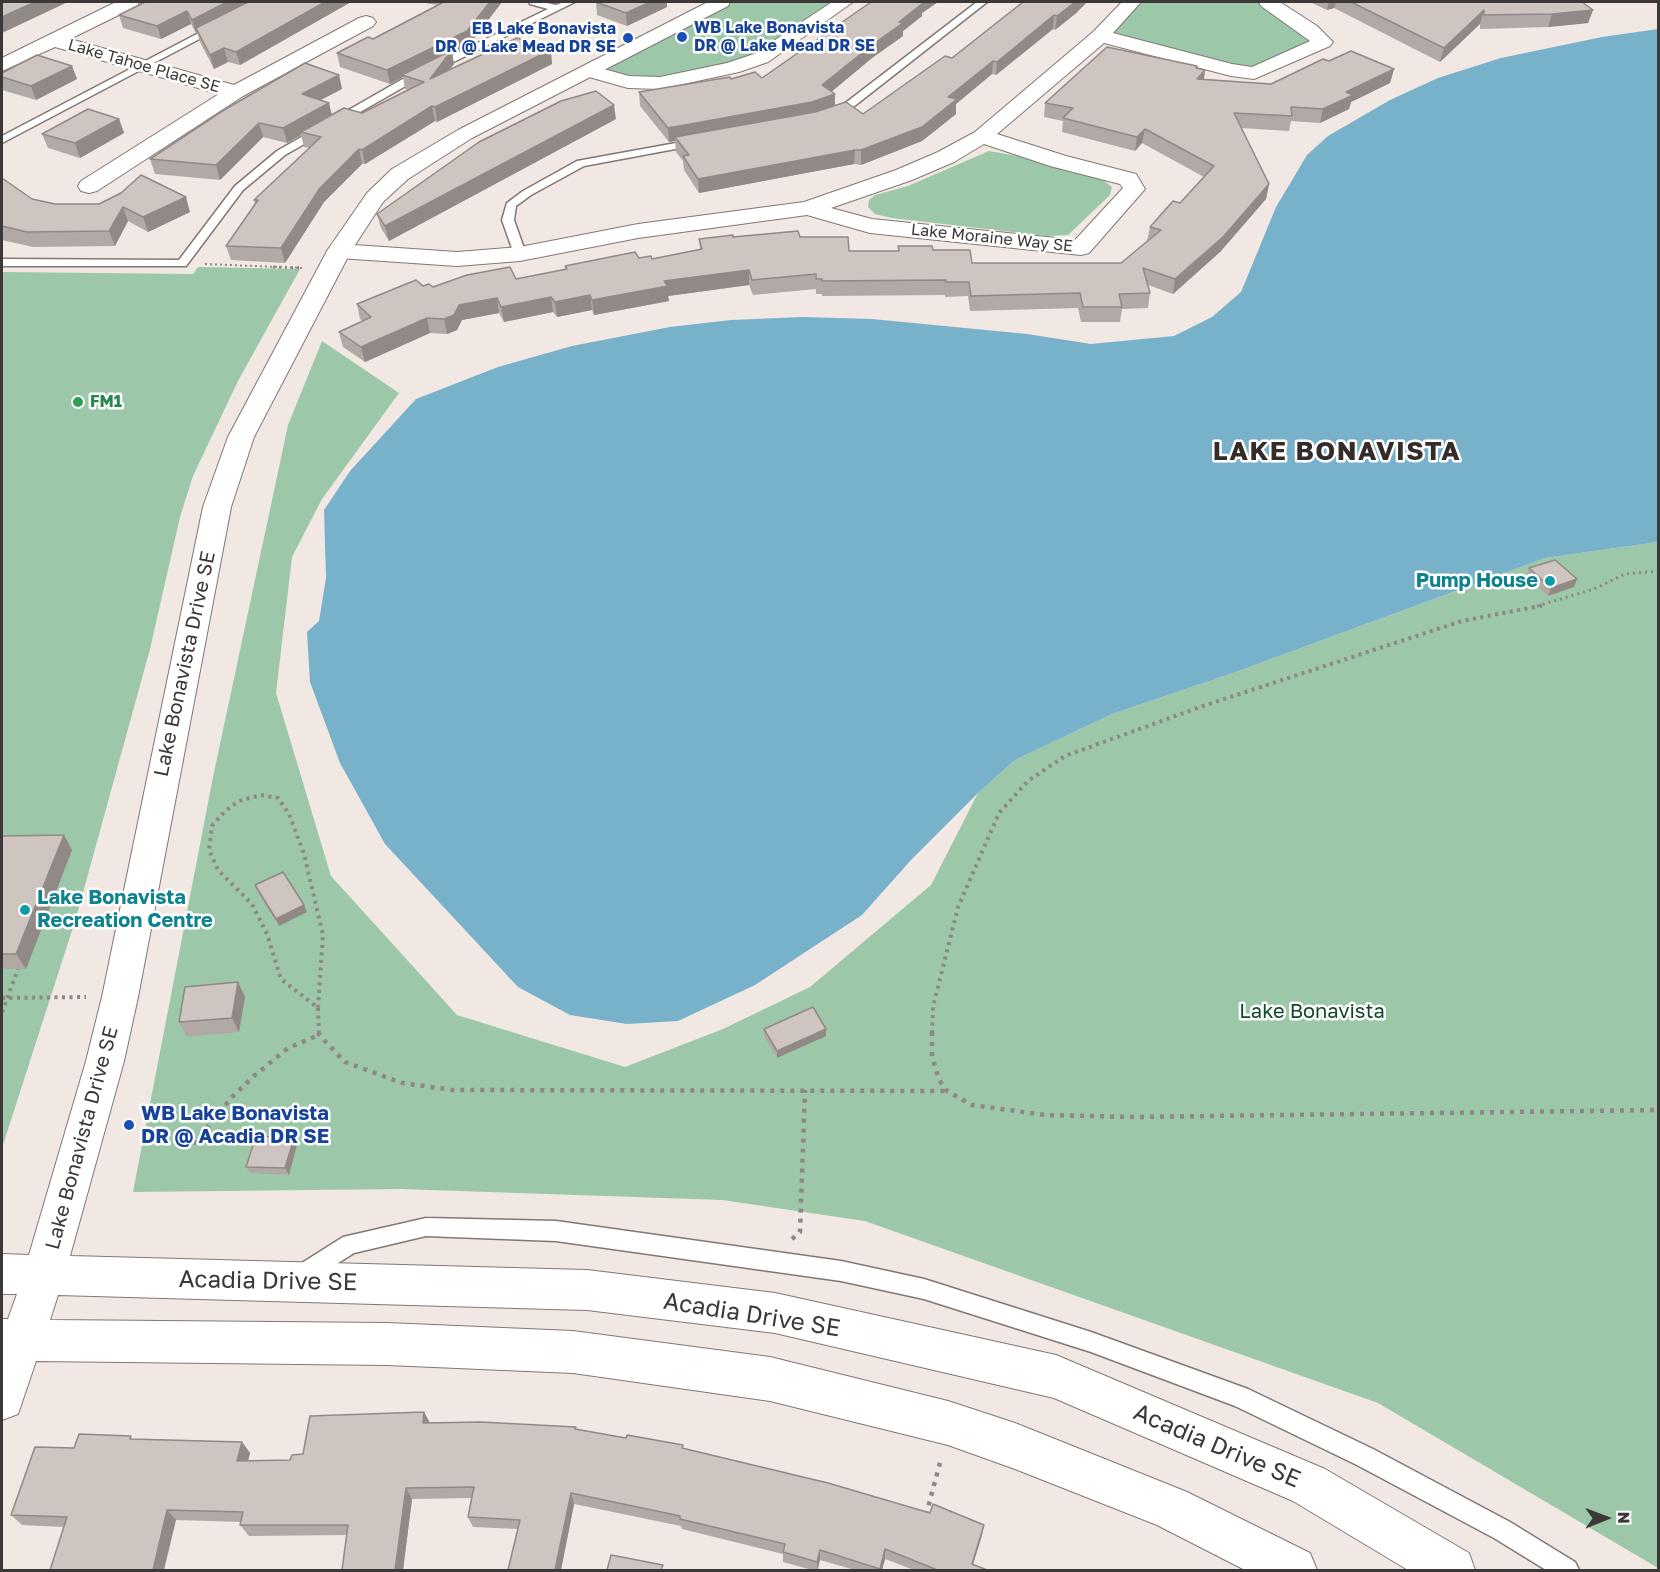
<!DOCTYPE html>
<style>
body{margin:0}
#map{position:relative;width:1660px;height:1572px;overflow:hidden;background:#f1e7e3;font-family:"Golos Text",sans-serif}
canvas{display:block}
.frame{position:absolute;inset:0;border:3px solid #3c3837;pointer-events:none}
.north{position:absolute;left:1576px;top:1488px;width:60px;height:60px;-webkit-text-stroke:4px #fff;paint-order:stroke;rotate:89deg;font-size:16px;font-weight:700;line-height:24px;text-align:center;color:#3c3837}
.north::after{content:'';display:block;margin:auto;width:21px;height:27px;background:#3c3837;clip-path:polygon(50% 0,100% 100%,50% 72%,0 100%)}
</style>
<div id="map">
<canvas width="1660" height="1572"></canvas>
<div class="frame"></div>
<div class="north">N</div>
</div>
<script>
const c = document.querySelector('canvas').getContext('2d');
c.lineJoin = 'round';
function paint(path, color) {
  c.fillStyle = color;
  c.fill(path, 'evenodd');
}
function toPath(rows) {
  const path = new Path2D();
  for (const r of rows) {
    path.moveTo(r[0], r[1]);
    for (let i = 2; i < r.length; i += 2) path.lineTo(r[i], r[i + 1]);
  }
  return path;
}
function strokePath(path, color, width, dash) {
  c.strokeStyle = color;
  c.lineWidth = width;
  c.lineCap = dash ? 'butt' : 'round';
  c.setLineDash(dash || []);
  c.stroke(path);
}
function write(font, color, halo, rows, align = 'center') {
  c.font = font + ' "Golos Text",sans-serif';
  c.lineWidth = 5;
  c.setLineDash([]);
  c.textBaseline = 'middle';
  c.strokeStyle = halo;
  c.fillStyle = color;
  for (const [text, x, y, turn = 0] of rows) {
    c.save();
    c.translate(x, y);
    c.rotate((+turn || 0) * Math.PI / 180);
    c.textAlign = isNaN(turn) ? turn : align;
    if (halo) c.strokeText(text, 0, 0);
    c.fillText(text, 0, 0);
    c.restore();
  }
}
paint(toPath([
 [721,2,844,2,761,58,660,83,589,71],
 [1132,2,1268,2,1310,30,1323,42,1254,73,1100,36],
 [989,151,1018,156,1103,180,1112,187,1110,195,1068,235,1047,236,892,218,875,214,868,207,869,200,875,195,908,186],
 [198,267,300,269,238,381,193,476,180,517,150,649,76,918,2,1148,2,272,193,274],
 [322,341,399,393,322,499,292,557,276,693,331,876,457,1015,625,1067,723,1029,810,987,931,885,978,793,1015,760,1112,714,1236,672,1545,558,1658,542,1658,1568,1378,1403,865,1221,722,1200,401,1189,133,1192,213,777,288,425]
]), '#9cc8a9');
paint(toPath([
 [1658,29,1658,542,1545,558,1236,672,1112,714,1015,760,978,793,911,860,862,915,755,985,678,1021,627,1024,570,1015,518,987,385,844,340,763,310,682,307,632,319,621,326,578,324,510,350,471,416,399,498,367,572,346,670,327,731,320,803,317,872,319,1027,334,1091,344,1174,336,1212,317,1241,292,1276,207,1307,155,1328,136,1390,100,1438,78,1501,58,1602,37]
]), '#78b2ca');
const lane = toPath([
 [529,2,542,2,556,5,564,2,575,2,409,84,285,155,243,190,186,266,2,266,2,259,179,260,235,186,277,151,401,80,548,9,530,4,529,2],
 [977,2,987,2,843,115,828,117,828,113,835,111,977,2],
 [216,24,224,26,2,143,2,136,216,24],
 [698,139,703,142,702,144,584,166,531,195,516,206,514,220,526,254,520,257,514,254,502,220,507,203,523,191,577,161,698,139],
 [426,1218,556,1221,841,1261,924,1279,1091,1332,1248,1389,1373,1449,1510,1522,1575,1562,1579,1570,1546,1570,1494,1538,1357,1465,1235,1406,1091,1352,924,1299,841,1281,556,1241,426,1236,354,1253,308,1282,301,1285,294,1282,291,1275,294,1268,343,1237,426,1218]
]);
const street = toPath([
 [116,2,139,2,137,6,70,39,234,85,359,18,366,16,373,18,376,22,373,26,243,96,97,191,89,193,81,191,78,186,81,181,219,94,55,47,2,71,2,58,116,2],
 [832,2,853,2,768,62,739,72,660,89,628,88,582,75,579,71,582,67,589,65,629,76,660,77,727,63,754,54,832,2],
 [1122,2,1141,2,1113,33,1232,64,1252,67,1310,41,1261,6,1259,2,1280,2,1317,26,1333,42,1330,46,1254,79,1231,76,1104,43,997,134,1066,156,1136,174,1145,189,1089,253,1081,255,870,233,807,215,638,238,520,261,457,266,339,258,331,256,327,251,331,246,339,244,457,252,520,247,638,224,804,202,896,170,938,152,975,132,1093,32,1122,2],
 [984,144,1050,166,1120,184,1123,188,1075,240,872,219,831,208,912,180,954,162,984,144]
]);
const secondary = toPath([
 [708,2,730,2,728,6,472,138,408,179,383,202,351,251,254,437,231,507,138,997,124,1061,70,1256,587,1270,775,1293,1056,1355,1325,1469,1469,1553,1475,1570,1408,1570,1293,1501,1054,1398,775,1333,587,1310,58,1295,50,1320,387,1323,573,1331,770,1357,948,1401,1015,1423,1187,1492,1310,1553,1317,1570,1245,1570,1157,1525,1015,1469,948,1445,770,1401,573,1373,387,1365,36,1361,18,1414,2,1420,2,1319,8,1319,17,1294,2,1294,2,1254,29,1255,86,1061,102,997,203,507,228,437,327,251,367,193,392,169,458,130,708,2]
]);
strokePath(lane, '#817875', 3);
strokePath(street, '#817875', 2);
strokePath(secondary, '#817875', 2);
strokePath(toPath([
 [205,264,303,268]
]), '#8e8785', 2, [2, 3]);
strokePath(toPath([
 [273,267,303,268],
 [1537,606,1594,589,1625,574,1658,571]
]), '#8e8785', 3, [2, 4]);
strokePath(toPath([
 [261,795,278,798,289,814,304,854,323,935,318,1008,281,979,267,934,252,904,218,870,209,850,212,826,224,812,239,801,261,795],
 [2,998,86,997],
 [318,1008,319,1033],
 [2,1012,18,969],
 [932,1033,933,1007,958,907,999,813,1028,781,1065,756,1203,706,1462,621,1545,605]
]), '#8e8785', 4, [3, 4.5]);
strokePath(toPath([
 [319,1032,319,1035,345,1062,402,1083,453,1090,946,1091],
 [932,1032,932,1056,939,1080,947,1091,972,1105,1045,1115,1136,1117,1658,1110],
 [194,1144,231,1098,254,1076,288,1048,319,1035],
 [792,1239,800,1232,805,1090],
 [926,1515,941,1459]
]), '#8e8785', 4.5, [4, 6]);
paint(lane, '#fff');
paint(street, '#fff');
paint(secondary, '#fff');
paint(toPath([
 [145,2,351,2,240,65,228,62,214,69,200,42,197,32,196,33,191,24,161,39,123,28,119,15],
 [418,2,502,2,469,45,452,53,454,64,450,69,552,64,437,122,435,121,365,164,362,164,324,202,285,263,231,260,226,246,255,204,254,200,310,148,304,147,301,135,287,143,263,137,220,180,155,174,150,159,342,89,320,100,329,103,332,115,362,113,409,90,405,89,403,77,390,84,340,67,337,53,373,39,437,5],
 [596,2,667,2,667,7,627,26,597,15],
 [871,2,938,2,922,13,922,16,903,31,903,36,872,58,831,92,835,105,863,114,952,58,1023,2,1087,2,1075,14,1055,30,1053,29,996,75,992,74,956,104,956,114,922,141,861,165,854,164,699,193,684,170,683,161,676,152,675,141,669,142,640,106,639,92,731,79,762,78],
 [1310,2,1582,2,1593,10,1588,23,1548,27,1480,29,1480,24,1440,62,1334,8,1327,10],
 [1329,61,1394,69,1390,83,1351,102,1349,109,1320,123,1291,121,1289,131,1241,128,1269,184,1266,199,1220,252,1173,294,1148,285,1150,293,1148,308,1122,309,1120,322,1081,322,1078,308,970,311,968,296,945,297,945,295,822,296,822,294,816,294,816,289,753,295,749,285,668,296,669,301,594,315,592,310,557,317,553,312,504,322,499,313,462,320,457,330,447,334,430,333,365,362,343,347,339,332,363,321,360,319,357,304,423,286,433,287,516,279,566,270,565,266,639,258,652,259,700,250,699,239,800,237,849,251,898,251,898,246,933,250,972,263,1121,263,1147,241,1150,227,1180,203,1204,177,1142,143,1135,151,1062,132,1063,121,1044,117,1045,103,1197,68,1205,70,1204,79,1271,84],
 [2,73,77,79,36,100,2,90],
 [119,119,124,133,80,158,48,148,42,134],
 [616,119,389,241,381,228,377,214],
 [2,178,32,199,55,204,99,204,190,212,148,232,128,221,115,246,33,247,2,240],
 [1529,568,1574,587,1548,596,1526,576],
 [2,836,72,850,26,969,2,969],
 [255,885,307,912,279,926,258,893],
 [238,982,245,997,239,1032,187,1037,179,1022],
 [764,1029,826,1036,777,1058,764,1036],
 [297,1145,289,1175,250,1173,246,1167],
 [430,1423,576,1429,683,1449,982,1535,973,1565,987,1570,914,1570,885,1559,882,1570,855,1570,820,1560,818,1570,812,1570,783,1562,783,1554,682,1529,681,1526,574,1504,561,1570,508,1570,518,1529,473,1527,468,1517,471,1498,412,1499,403,1570,342,1570,347,1535,249,1536,240,1525,241,1522,176,1520,64,1527,22,1525,11,1515,74,1448,134,1439,242,1442,250,1453,248,1461,290,1460,303,1454]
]), '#b1a9a5');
paint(toPath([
 [35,2,68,2,2,33,2,17],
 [227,2,256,2,196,28,197,32,196,33,192,20],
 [325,2,351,2,240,65,236,52],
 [490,2,502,2,469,45,452,53,454,64,432,93,430,79,402,75,403,77,390,84,387,70],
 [650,2,667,2,667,7,627,26,626,13],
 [921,2,938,2,922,13,922,16,903,31,903,36,872,58,824,98,835,94,835,108,675,137,675,141,669,142,668,128,822,85,899,22],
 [1075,2,1087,2,1075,14,1055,30,1057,16],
 [1329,2,1336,2,1334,8,1327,10],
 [1484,10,1480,24,1440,62,1444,48],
 [1593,10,1588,23,1548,27,1552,14],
 [187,11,191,24,161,39,157,26],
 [1054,15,1053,29,996,75,997,62],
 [224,48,228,62,214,69,210,55],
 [551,50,552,64,437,122,435,107],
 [993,61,992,74,956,104,956,114,922,141,861,165,861,150,948,97],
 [72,66,77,79,36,100,31,86],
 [1394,69,1390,83,1351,102,1349,109,1320,123,1323,109,1346,92],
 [1205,70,1203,84,1197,79],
 [339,75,342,89,305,108,302,94],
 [329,103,332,117,301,132,301,135,287,143,283,128],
 [614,105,616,119,389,241,385,226],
 [432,106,435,121,365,164,362,150],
 [119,119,124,133,80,158,75,143],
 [259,123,263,137,220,180,216,165],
 [1145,129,1142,143,1135,151,1137,137],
 [359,149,362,164,324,202,285,263,281,248,320,188],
 [855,150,854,164,699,193,698,179],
 [1269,184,1266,199,1220,252,1173,294,1175,279],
 [186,197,190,212,148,232,143,217],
 [123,207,128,221,115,246,109,231],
 [749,270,749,285,668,296,669,301,594,315,592,300,664,281],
 [590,295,592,310,557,317,555,302],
 [551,297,553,312,504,322,501,307],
 [497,298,499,313,462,320,457,330,447,334,444,319,459,305],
 [427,318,430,333,365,362,361,347],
 [1577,579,1574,587,1548,596,1551,588],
 [64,835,72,850,26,969,16,954],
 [304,905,307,912,279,926,276,919],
 [238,982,245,997,239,1032,232,1018],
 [826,1029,826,1036,777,1058,777,1051],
 [294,1138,297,1145,289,1175,285,1168],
 [424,1412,430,1423,423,1423],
 [242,1442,250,1453,245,1472,237,1461],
 [406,1488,412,1499,403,1570,395,1570],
 [571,1493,574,1504,561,1570,555,1570],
 [167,1510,176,1520,164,1570,153,1570],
 [984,1525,982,1535,971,1570,972,1564],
 [885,1549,885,1559,882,1570,880,1570],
 [820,1550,820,1560,817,1570,817,1562]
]), '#908986');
const building = toPath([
 [2,2,35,2,2,17,2,2],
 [145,2,227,2,192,20,187,11,157,26,119,15,145,2],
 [248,2,325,2,236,52,224,48,210,55,196,28,248,2],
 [444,2,490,2,467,31,387,70,337,53,368,37,373,39,444,2],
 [596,2,650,2,626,13,596,2],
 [871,2,921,2,920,2,923,3,899,22,903,23,872,45,822,85,835,94,812,102,668,128,639,92,730,77,731,79,755,72,762,78,871,2],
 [1023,2,1075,2,1057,16,1054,15,997,62,993,61,948,97,957,99,922,127,861,150,855,150,698,179,683,156,689,155,675,137,815,112,846,102,863,114,945,56,952,58,1023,2],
 [1351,2,1582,2,1593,10,1552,14,1484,15,1484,10,1444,48,1351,2],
 [517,38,551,50,435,107,432,106,362,150,359,149,320,188,281,248,226,246,258,200,254,200,321,137,301,132,344,108,362,113,424,82,402,75,452,50,430,79,517,38],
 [1107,47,1197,66,1196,68,1205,70,1197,79,1271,84,1323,59,1329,61,1351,51,1394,69,1346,92,1353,95,1323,109,1291,107,1292,116,1234,113,1269,184,1223,237,1175,279,1143,268,1150,293,1119,294,1122,307,1083,307,1080,293,971,296,969,282,946,282,946,280,822,281,822,279,816,279,816,274,752,280,749,270,664,281,668,286,592,300,590,295,555,302,551,297,501,307,497,298,459,305,454,315,444,319,427,318,361,347,339,332,371,317,357,304,416,280,423,286,429,284,433,287,467,275,510,267,516,279,567,269,565,266,635,252,639,258,651,256,652,259,702,249,699,239,733,235,733,237,798,231,800,237,848,237,849,251,899,251,898,246,932,246,933,250,970,250,972,263,1121,263,1161,230,1150,227,1173,201,1180,203,1214,166,1145,129,1137,137,1063,118,1073,108,1045,103,1107,47],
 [37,55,72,66,31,86,2,77,2,73,37,55],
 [305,63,339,75,302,94,329,103,283,128,259,123,216,165,150,159,224,110,305,63],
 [596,91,614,105,385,226,377,214,479,142,561,101,596,91],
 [88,109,119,119,75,143,42,134,88,109],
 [141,175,186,197,143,217,123,207,109,231,27,232,2,226,2,178,32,199,55,204,99,204,121,193,141,175],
 [1555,560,1577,579,1551,588,1529,568,1555,560],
 [64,835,16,954,2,954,2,836,64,835],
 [283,872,304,905,276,919,255,885,283,872],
 [238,982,232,1018,179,1022,185,987,238,982],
 [813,1007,826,1029,777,1051,764,1029,813,1007],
 [256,1136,294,1138,285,1168,246,1167,256,1136],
 [424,1412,423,1423,481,1422,576,1427,575,1429,626,1438,627,1435,683,1445,682,1448,828,1483,930,1513,933,1504,984,1525,972,1564,987,1570,934,1570,935,1569,885,1549,880,1569,820,1550,817,1562,783,1552,785,1544,680,1519,680,1516,571,1493,555,1570,508,1570,520,1520,468,1517,474,1487,406,1488,395,1570,342,1570,348,1525,240,1525,243,1512,167,1510,153,1570,50,1570,67,1517,11,1515,35,1447,74,1448,79,1434,131,1436,130,1439,242,1442,237,1461,290,1460,292,1455,303,1454,310,1416,424,1412],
 [611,1555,663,1565,661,1570,607,1570,611,1555]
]);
paint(building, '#cec4c0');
strokePath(building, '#908986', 1.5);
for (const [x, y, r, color] of [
 [682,37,6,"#1a4fb4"],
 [628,38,6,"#1a4fb4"],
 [78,402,6,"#2e9e5b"],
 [1550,581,6,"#0f9aa8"],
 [25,910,6,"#0f9aa8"],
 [129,1125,6,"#1a4fb4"]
]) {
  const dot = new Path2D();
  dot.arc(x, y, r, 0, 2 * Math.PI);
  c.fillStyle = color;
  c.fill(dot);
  strokePath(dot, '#fff', 2);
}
write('bold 16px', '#164399', '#fff', [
 ["WB Lake Bonavista",694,28],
 ["DR @ Lake Mead DR SE",694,46],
 ["EB Lake Bonavista",616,29,"right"],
 ["DR @ Lake Mead DR SE",616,47,"right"]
], 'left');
write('16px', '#3c3837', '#fff', [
 ["Lake Tahoe Place SE",144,66,16],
 ["Lake Moraine Way SE",992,238,6]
]);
write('bold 16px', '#27864d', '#fff', [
 ["FM1",90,402]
], 'left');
write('bold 20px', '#0d838f', '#fff', [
 ["Pump House",1538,581],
 ["Lake Bonavista",37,898,"left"],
 ["Recreation Centre",37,921,"left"]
], 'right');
write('20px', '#3c3837', '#fff', [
 ["Lake Bonavista Drive SE",185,664,-78],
 ["Lake Bonavista Drive SE",82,1138,-75]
]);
write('20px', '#0f4828', '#fff', [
 ["Lake Bonavista",1312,1012]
]);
write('bold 20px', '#164399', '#fff', [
 ["WB Lake Bonavista",141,1114],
 ["DR @ Acadia DR SE",141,1137]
], 'left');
write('24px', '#3c3837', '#fff', [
 ["Acadia Drive SE",268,1281,1],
 ["Acadia Drive SE",752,1315,9],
 ["Acadia Drive SE",1217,1446,23]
]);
c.letterSpacing = '1.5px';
write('bold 26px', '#332c29', '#fff', [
 ["LAKE BONAVISTA",1337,452]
]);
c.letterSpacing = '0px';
</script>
